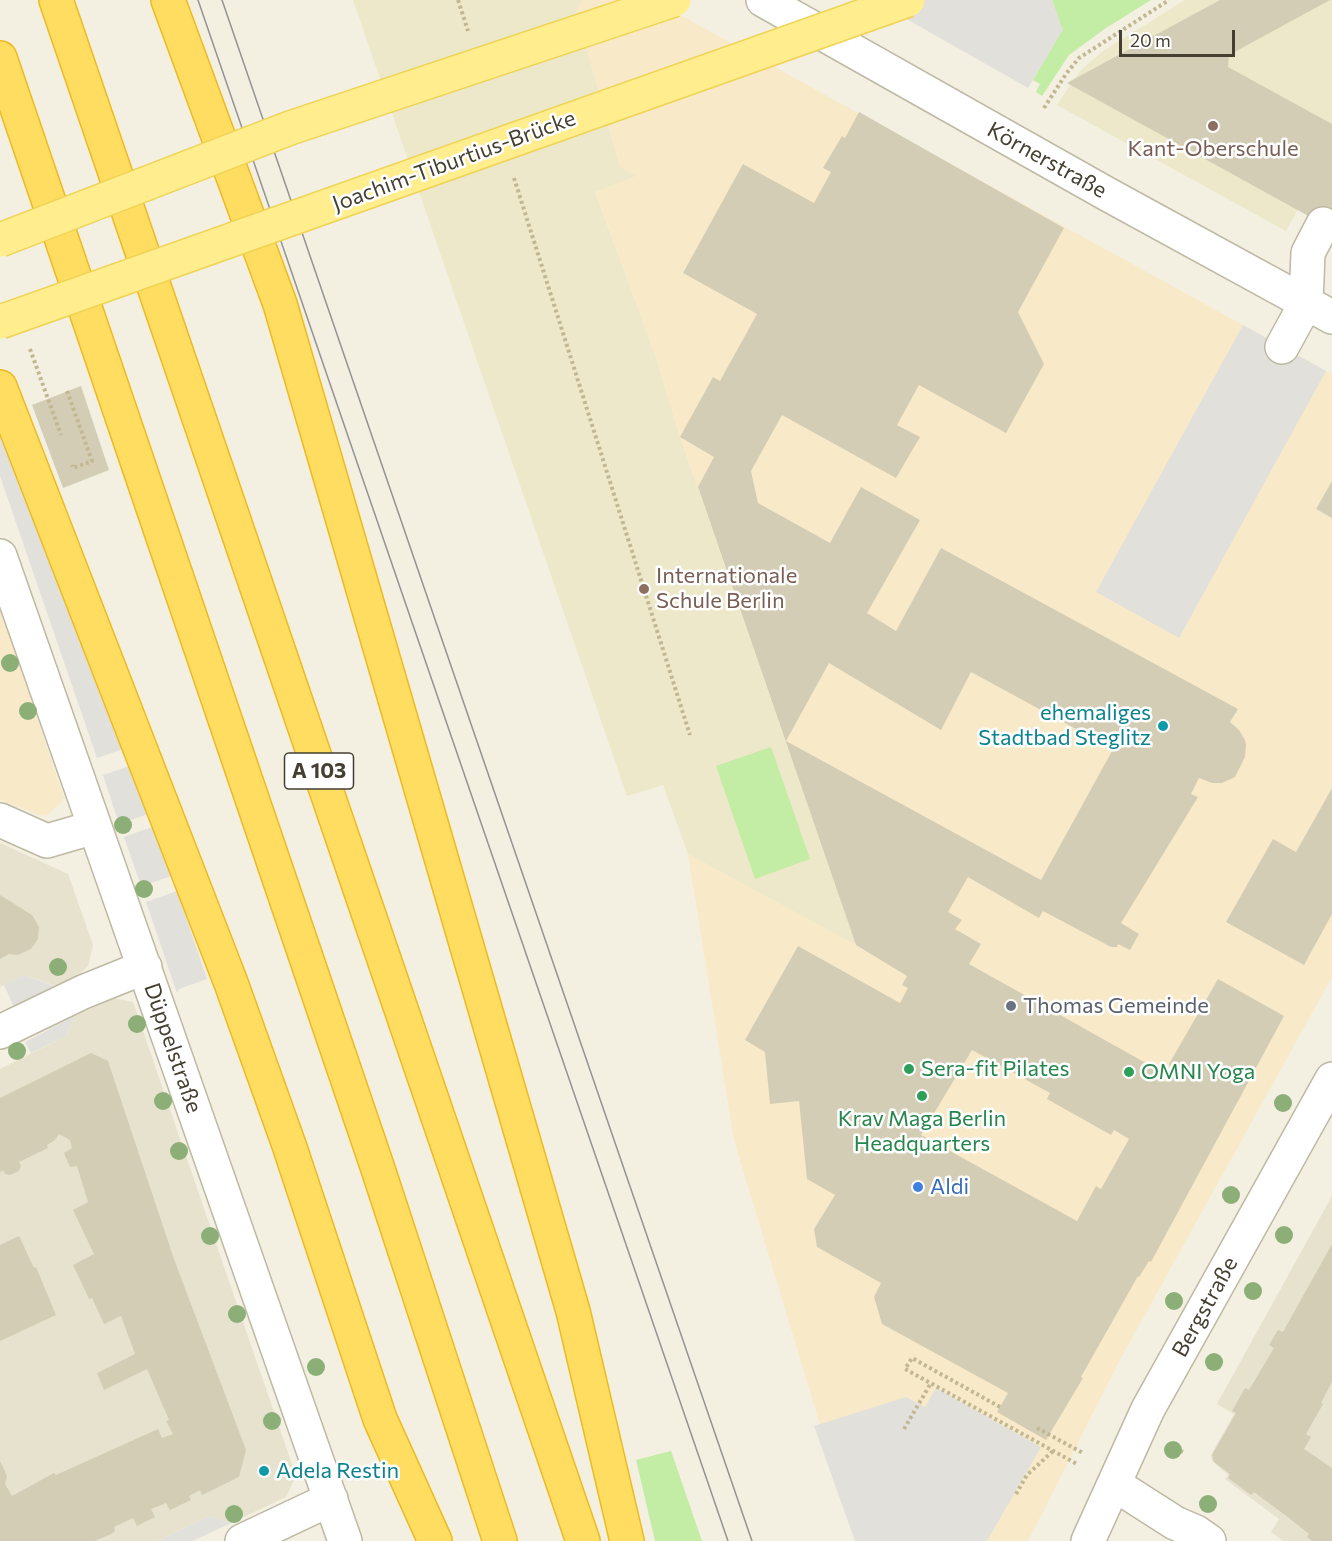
<!DOCTYPE html>
<meta charset="utf-8">
<style>
body{margin:0}
#map{position:relative;width:1332px;height:1541px;overflow:hidden;background:#f3efe1;font-family:Commissioner,sans-serif}
canvas{display:block}
.scale{position:absolute;left:1119px;top:30px;width:116px;height:27px;box-sizing:border-box;border:3px solid #443f31;border-top:0;padding-left:8px;font-size:18px;line-height:21px;white-space:nowrap;color:#443f31;-webkit-text-stroke:4px #fff;paint-order:stroke}
</style>
<div id="map">
<canvas width="1332" height="1541"></canvas>
<div class="scale">20 m</div>
</div>
<script>
const c = document.querySelector('canvas').getContext('2d');
c.lineJoin = 'round';
function paint(path, color) {
  c.fillStyle = color;
  c.fill(path, 'evenodd');
}
function toPath(rows) {
  const path = new Path2D();
  for (const r of rows) {
    path.moveTo(r[0], r[1]);
    for (let i = 2; i < r.length; i += 2) path.lineTo(r[i], r[i + 1]);
  }
  return path;
}
function strokePath(path, color, width, dash) {
  c.strokeStyle = color;
  c.lineWidth = width;
  c.lineCap = dash ? 'butt' : 'round';
  c.setLineDash(dash || []);
  c.stroke(path);
}
function write(font, color, halo, rows, align = 'center') {
  c.font = font + ' Commissioner,sans-serif';
  c.lineWidth = 5;
  c.setLineDash([]);
  c.textBaseline = 'middle';
  c.strokeStyle = halo;
  c.fillStyle = color;
  for (const [text, x, y, turn = 0] of rows) {
    c.save();
    c.translate(x, y);
    c.rotate((+turn || 0) * Math.PI / 180);
    c.textAlign = isNaN(turn) ? turn : align;
    if (halo) c.strokeText(text, 0, 0);
    c.fillText(text, 0, 0);
    c.restore();
  }
}
paint(toPath([
 [0,843,68,874,93,945,88,966,76,977,56,986,24,975,0,987],
 [114,998,133,1002,296,1476,286,1497,231,1523,209,1516,158,1541,0,1541,0,1069,66,1036,75,1016],
 [1332,1196,1332,1541,1283,1541,1271,1532,1279,1519,1225,1479,1228,1475,1212,1461,1211,1455,1234,1414,1217,1404]
]), '#e7e2ce');
paint(toPath([
 [582,0,653,0,1332,374,1332,977,1122,1356,1028,1541,860,1541,818,1418,734,1140,688,854,855,944,680,437,654,352,595,191,635,176,620,167,576,11],
 [0,608,64,798,61,803,47,815,39,815,0,800]
]), '#f8eac9');
paint(toPath([
 [353,0,582,0,576,11,620,167,636,176,595,192,654,352,680,437,856,945,688,854,663,785,627,796],
 [1185,0,1332,0,1332,147,1286,231,1057,105,1079,72,1103,51]
]), '#ede8c9');
paint(toPath([
 [1052,0,1151,0,1106,28,1069,55,1042,96,1036,92,1040,84,1033,80,1062,30],
 [771,747,810,859,755,879,716,766],
 [671,1451,702,1541,655,1541,636,1460]
]), '#c3eca5');
paint(toPath([
 [873,0,1052,0,1063,30,1028,88],
 [1243,325,1326,371,1179,638,1096,592],
 [0,378,129,747,97,758,0,476],
 [135,764,151,813,119,824,103,775],
 [155,826,172,876,141,886,124,837],
 [177,891,207,979,179,989,177,993,146,902],
 [24,975,54,986,58,986,14,1007,4,985],
 [75,1016,66,1036,31,1053,25,1042],
 [936,1388,1041,1447,987,1541,855,1541,814,1426,906,1397,925,1407],
 [209,1516,231,1523,193,1541,158,1541]
]), '#e2e0db');
paint(toPath([
 [1220,0,1330,0,1229,55,1228,67,1332,124,1332,229,1067,83],
 [859,112,1064,228,1018,312,1044,364,1006,433,919,385,897,425,920,437,896,478,782,415,751,471,758,503,830,543,861,487,920,520,867,613,896,631,941,548,1238,709,1230,722,1239,730,1245,740,1246,745,1245,757,1235,777,1222,783,1212,783,1199,778,1191,794,1198,797,1121,923,1139,934,1130,950,1118,944,1117,947,1111,947,1043,911,1039,918,968,877,948,912,962,920,955,929,981,944,969,964,1153,1067,1157,1079,1167,1082,1172,1072,1169,1064,1218,979,1284,1016,1151,1262,1149,1261,1139,1277,1138,1276,1081,1377,1083,1378,1046,1440,997,1412,1008,1393,882,1324,874,1297,881,1283,817,1247,814,1229,835,1195,807,1179,799,1101,770,1104,765,1052,745,1040,798,946,900,1003,908,988,902,985,907,976,856,945,698,487,714,457,680,437,713,377,720,381,757,314,683,273,743,164,814,203,831,172,823,168,842,136,845,138],
 [829,663,941,730,971,672,1087,735,1112,751,1041,880,786,741],
 [972,1050,1050,1093,1047,1099,1111,1135,1114,1130,1129,1139,1101,1189,1096,1186,1077,1221,921,1135],
 [81,386,109,470,63,488,32,405],
 [1332,481,1332,518,1316,509],
 [1332,788,1332,914,1304,965,1226,922,1273,839,1296,852],
 [0,895,32,915,39,927,38,939,31,949,18,955,9,954,0,959],
 [91,1053,108,1061,174,1259,246,1450,239,1477,202,1495,200,1490,189,1496,191,1500,170,1510,166,1503,151,1509,155,1517,137,1526,133,1518,114,1527,115,1531,111,1534,95,1541,0,1541,0,1461,7,1476,5,1484,12,1496,54,1473,56,1475,158,1429,162,1438,173,1434,166,1421,169,1420,147,1369,104,1390,97,1373,135,1354,121,1316,104,1324,92,1298,89,1299,73,1265,94,1254,73,1210,88,1202,77,1166,70,1167,64,1153,72,1148,70,1140,59,1134,55,1140,47,1145,48,1148,19,1162,21,1166,19,1171,10,1175,5,1174,3,1170,0,1172,0,1098],
 [19,1236,34,1268,36,1267,56,1315,0,1341,0,1245],
 [1332,1244,1332,1382,1321,1403,1323,1404,1306,1434,1311,1437,1304,1449,1332,1468,1332,1541,1312,1541,1307,1537,1309,1534,1289,1518,1254,1492,1251,1495,1228,1478,1230,1474,1214,1462,1212,1455,1236,1413,1232,1411,1245,1388,1249,1390,1274,1348,1269,1345,1278,1330,1283,1332]
]), '#d4cdb5');
const minor = toPath([
 [763,0,1107,194,1332,317],
 [1282,347,1306,303,1308,253,1323,224],
 [0,556,345,1541],
 [0,820,47,841,95,827],
 [0,1032,83,992,145,967],
 [1114,1484,1175,1523,1196,1532,1209,1541],
 [242,1541,331,1499],
 [1088,1541,1148,1409,1332,1079]
]);
const highway = toPath([
 [56,0,583,1541],
 [168,0,280,304,573,1311,627,1541],
 [0,58,377,1166,500,1541],
 [0,387,231,983,289,1145,380,1419,435,1541]
]);
strokePath(minor, '#beb9a3', 36);
strokePath(highway, '#ecba22', 36);
strokePath(toPath([
 [458,0,468,31],
 [1044,108,1066,74,1079,58,1169,0],
 [514,178,690,735],
 [30,349,61,435],
 [67,391,92,461,73,468,72,465],
 [1000,1407,912,1358,905,1369,1077,1464],
 [1037,1428,1083,1453],
 [904,1429,931,1383],
 [1171,1446,1183,1452],
 [1016,1494,1027,1475,1053,1451]
]), '#c2b793', 4, [3, 3]);
strokePath(minor, '#fff', 33);
strokePath(highway, '#ffdd60', 33);
strokePath(toPath([
 [198,0,728,1541],
 [222,0,752,1541]
]), '#939393', 1.5);
const majorBridge = toPath([
 [0,240,290,128,674,0],
 [0,322,908,0]
]);
strokePath(majorBridge, '#efd353', 36, []);
strokePath(majorBridge, '#ffed8e', 33);
c.fillStyle = '#8caf77';
for (const [x, y] of [
 [10,663],
 [28,711],
 [123,825],
 [144,889],
 [58,967],
 [137,1024],
 [17,1051],
 [163,1101],
 [1283,1103],
 [179,1151],
 [1231,1195],
 [1284,1235],
 [210,1236],
 [1253,1291],
 [1174,1301],
 [237,1314],
 [1214,1362],
 [316,1367],
 [272,1421],
 [1173,1450],
 [1208,1504],
 [234,1514]
]) {
  c.beginPath();
  c.arc(x, y, 9, 0, 2 * Math.PI);
  c.fill();
}
for (const [x, y, r, color] of [
 [1213,126,6,"#8d6e63"],
 [644,589,6,"#8d6e63"],
 [1163,726,6,"#0f9aa8"],
 [1011,1006,6,"#6b7280"],
 [909,1069,6,"#2e9e5b"],
 [1129,1072,6,"#2e9e5b"],
 [922,1096,6,"#2e9e5b"],
 [918,1187,6,"#3f7fe0"],
 [264,1471,6,"#0f9aa8"]
]) {
  const dot = new Path2D();
  dot.arc(x, y, r, 0, 2 * Math.PI);
  c.fillStyle = color;
  c.fill(dot);
  strokePath(dot, '#fff', 2);
}
for (const [x, y, w] of [
 [319,771,69]
]) {
  const box = new Path2D();
  box.roundRect(x - w / 2, y - 18, w, 36, 4.5);
  c.fillStyle = '#fff';
  c.fill(box);
  strokePath(box, '#443f31', 1.5);
}
write('bold 21px', '#443f31', null, [
 ["A 103",319,771]
]);
write('22px', '#785e54', '#fff', [
 ["Kant-Oberschule",1213,149],
 ["Internationale",656,576,"left"],
 ["Schule Berlin",656,601,"left"]
]);
write('22px', '#443f31', '#fff', [
 ["Körnerstraße",1047,160,29],
 ["Joachim-Tiburtius-Brücke",454,161,-20],
 ["Düppelstraße",173,1048,71],
 ["Bergstraße",1205,1307,-61]
]);
write('22px', '#0d838f', '#fff', [
 ["ehemaliges",1151,713],
 ["Stadtbad Steglitz",1151,738],
 ["Adela Restin",276,1471,"left"]
], 'right');
write('22px', '#5b616d', '#fff', [
 ["Thomas Gemeinde",1023,1006]
], 'left');
write('22px', '#27864d', '#fff', [
 ["Sera-fit Pilates",921,1069],
 ["OMNI Yoga",1141,1072],
 ["Krav Maga Berlin",922,1119,"center"],
 ["Headquarters",922,1144,"center"]
], 'left');
write('22px', '#366cbe', '#fff', [
 ["Aldi",930,1187]
], 'left');
</script>
